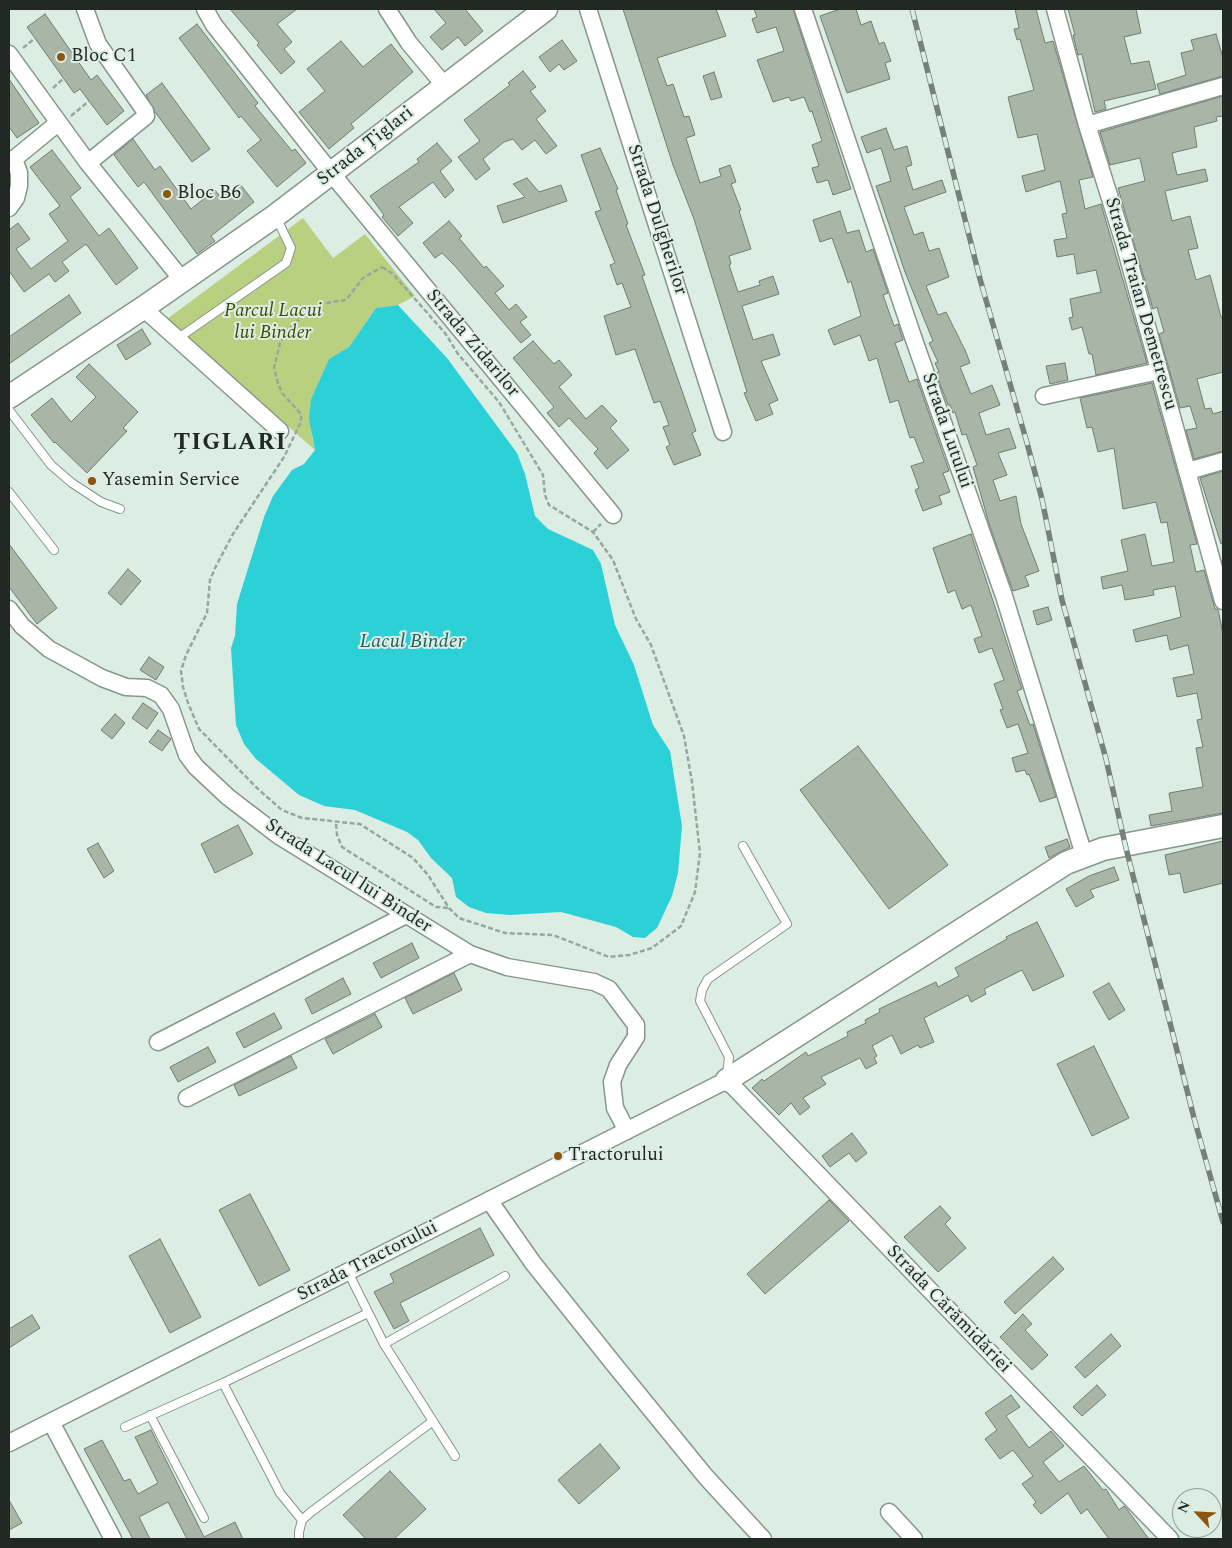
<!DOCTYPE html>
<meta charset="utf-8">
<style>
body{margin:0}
#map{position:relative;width:1232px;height:1548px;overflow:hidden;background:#dceee3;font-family:Spectral,serif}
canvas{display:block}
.frame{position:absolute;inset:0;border:10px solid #222925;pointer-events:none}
.north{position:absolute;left:1172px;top:1488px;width:50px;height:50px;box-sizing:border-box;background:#dceee3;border:1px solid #929f97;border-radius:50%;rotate:295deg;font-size:14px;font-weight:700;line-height:20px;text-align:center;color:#222925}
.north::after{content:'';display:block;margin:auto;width:18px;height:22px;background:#8e550e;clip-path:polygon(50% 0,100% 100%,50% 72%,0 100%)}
</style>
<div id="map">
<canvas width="1232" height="1548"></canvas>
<div class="frame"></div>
<div class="north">N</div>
</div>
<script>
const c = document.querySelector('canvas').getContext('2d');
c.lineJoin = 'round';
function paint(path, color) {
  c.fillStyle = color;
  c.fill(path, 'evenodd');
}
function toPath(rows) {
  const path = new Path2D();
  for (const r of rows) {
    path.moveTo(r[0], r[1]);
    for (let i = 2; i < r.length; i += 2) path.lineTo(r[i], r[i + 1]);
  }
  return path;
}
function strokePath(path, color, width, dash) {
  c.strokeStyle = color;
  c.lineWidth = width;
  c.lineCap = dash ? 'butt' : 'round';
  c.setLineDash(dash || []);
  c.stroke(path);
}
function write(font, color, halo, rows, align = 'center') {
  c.font = font + ' Spectral,serif';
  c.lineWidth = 4;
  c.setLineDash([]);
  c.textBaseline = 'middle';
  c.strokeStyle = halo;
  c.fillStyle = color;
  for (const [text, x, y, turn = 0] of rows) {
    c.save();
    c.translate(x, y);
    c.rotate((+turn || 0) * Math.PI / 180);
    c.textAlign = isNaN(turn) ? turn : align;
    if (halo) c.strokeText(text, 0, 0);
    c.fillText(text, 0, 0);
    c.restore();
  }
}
paint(toPath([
 [303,218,333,258,365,234,415,296,398,305,376,308,349,347,329,359,311,399,312,437,315,450,167,319]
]), '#bad081');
paint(toPath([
 [398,305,447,358,517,453,525,474,535,516,548,529,593,550,601,564,615,625,634,665,653,725,670,751,682,826,678,873,672,896,657,928,645,938,633,937,616,927,561,912,510,915,486,913,469,907,456,897,452,878,431,858,418,840,407,832,355,810,324,806,299,795,256,759,244,744,236,725,231,648,235,636,237,604,264,517,273,496,292,470,304,464,315,450,309,419,311,399,329,359,349,347,376,308]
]), '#2bd1d6');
const building = toPath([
 [230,9,297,9,277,24,292,42,284,49,295,62,281,74,257,45,259,43,230,9],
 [434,9,465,9,483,31,465,46,458,37,442,50,430,37,446,23,434,9],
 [623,9,716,9,726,36,657,58,667,86,673,84,684,117,689,116,695,135,686,138,700,183,721,176,719,169,730,165,736,182,731,184,741,210,739,211,751,249,729,256,731,264,729,265,738,292,760,285,759,281,773,276,779,294,742,306,753,340,773,334,780,355,761,361,778,400,769,404,773,414,756,421,744,393,747,392,694,219,673,165,623,9],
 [754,9,793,9,851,189,833,195,828,180,817,183,812,168,819,166,812,145,822,141,812,111,810,112,804,97,791,101,789,97,773,102,757,60,784,51,776,27,757,33,752,19,757,17,754,9],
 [840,9,856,9,861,25,871,21,879,44,884,42,891,61,885,63,890,79,847,93,820,16,840,9],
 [1015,9,1036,9,1045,43,1053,41,1093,177,1079,180,1085,209,1101,204,1147,363,1096,375,1092,354,1089,354,1082,327,1072,330,1069,318,1073,317,1070,299,1101,292,1096,270,1077,274,1074,254,1057,257,1054,240,1067,238,1062,214,1067,213,1060,181,1026,192,1022,176,1045,170,1037,134,1018,138,1008,97,1034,90,1020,39,1017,40,1014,29,1019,28,1015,9],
 [1068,9,1136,9,1141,33,1124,37,1131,64,1149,61,1156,89,1104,101,1106,109,1095,112,1082,54,1078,55,1073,35,1075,35,1068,9],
 [45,14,91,80,97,75,124,111,107,125,80,89,74,93,27,27,45,14],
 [197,24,258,103,255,106,292,151,295,149,306,163,277,187,247,151,261,140,241,116,239,118,179,38,197,24],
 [1216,34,1223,58,1223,76,1160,94,1157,84,1186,75,1181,53,1194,50,1191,40,1216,34],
 [562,40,577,61,564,70,559,64,550,72,539,57,562,40],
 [341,41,363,67,391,44,413,72,351,124,354,128,329,149,299,112,325,91,307,69,341,41],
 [523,71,536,87,530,91,546,111,536,119,557,146,546,154,535,140,522,150,513,139,504,142,483,159,490,169,476,180,458,157,480,141,464,120,510,85,508,83,523,71],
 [714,72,722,97,711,100,703,76,714,72],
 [9,79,39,123,17,138,9,127,9,79],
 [162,83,210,149,192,162,155,112,146,95,162,83],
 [1223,96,1223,116,1216,117,1217,121,1194,127,1197,147,1172,153,1177,175,1205,169,1208,181,1165,191,1172,221,1190,216,1198,248,1188,250,1196,280,1210,275,1221,317,1223,317,1223,372,1197,379,1205,409,1211,408,1213,414,1223,411,1223,451,1194,459,1186,430,1197,428,1190,406,1180,408,1159,334,1164,332,1157,307,1153,309,1118,188,1145,181,1140,158,1110,165,1100,132,1223,96],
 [886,128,894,150,907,146,912,165,906,167,913,190,942,180,946,192,904,207,914,235,923,232,929,251,939,248,949,277,926,286,938,315,946,312,965,350,970,363,960,367,971,394,992,385,1000,405,979,413,986,435,1009,428,1016,448,998,453,1007,475,993,480,1000,501,1016,496,1021,524,1039,571,1025,576,1029,586,1013,591,990,527,973,467,977,465,966,434,962,435,955,412,953,413,950,405,948,405,936,373,939,372,935,363,938,362,929,343,933,341,905,272,876,186,891,181,881,148,867,153,861,137,886,128],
 [133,139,155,170,160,166,191,209,215,190,221,198,240,184,254,202,211,236,215,241,197,254,144,182,138,187,114,155,133,139],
 [437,143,452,161,440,171,454,190,445,198,433,182,399,207,413,223,398,236,382,217,384,215,370,196,419,162,417,159,437,143],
 [600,148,618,189,616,190,628,224,626,225,645,275,642,276,696,431,692,433,701,455,674,465,666,447,670,445,663,427,669,425,660,401,654,403,635,349,616,355,604,316,631,307,622,283,617,285,610,265,615,263,595,212,601,210,581,155,600,148],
 [52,150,81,188,70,197,99,236,109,228,138,268,116,285,86,244,62,262,69,271,55,282,49,274,24,292,9,271,9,230,18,223,30,239,16,249,31,269,68,241,49,214,60,206,30,167,52,150],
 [527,178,539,192,561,185,567,201,503,223,497,206,525,197,513,184,527,178],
 [840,211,847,233,859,230,866,252,873,249,888,293,883,295,894,326,898,324,903,340,895,343,909,382,917,379,949,471,943,473,950,492,939,496,942,504,923,511,915,490,919,488,911,466,924,462,914,437,910,438,898,400,890,403,877,358,869,361,860,335,834,345,828,330,861,316,851,281,848,283,832,238,820,242,813,220,840,211],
 [449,221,462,236,459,238,484,268,486,266,504,286,495,293,509,310,516,304,527,317,520,322,531,335,521,343,455,266,442,253,435,258,423,243,449,221],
 [69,295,81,313,9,364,9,337,69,295],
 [142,329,151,344,126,360,117,345,142,329],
 [533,341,554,364,559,360,572,375,559,387,586,419,602,405,617,421,610,428,629,450,607,469,594,453,598,449,569,418,559,427,547,413,554,407,513,358,533,341],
 [1065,363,1068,380,1050,384,1046,366,1065,363],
 [89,364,138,412,123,428,127,431,87,473,55,442,54,443,31,415,52,398,71,422,96,397,76,377,89,364],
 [1152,383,1197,544,1190,545,1196,572,1204,570,1215,609,1218,609,1223,634,1223,813,1151,826,1149,815,1172,811,1169,793,1203,787,1196,748,1203,747,1197,720,1202,719,1197,693,1177,697,1173,678,1194,674,1188,645,1170,650,1167,635,1136,642,1133,630,1181,617,1175,586,1153,590,1154,595,1125,600,1122,585,1103,589,1101,577,1128,571,1121,540,1145,534,1152,566,1174,562,1167,522,1161,523,1156,502,1123,509,1114,448,1098,452,1092,427,1087,428,1080,398,1152,383],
 [1223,471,1223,543,1221,544,1200,478,1223,471],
 [971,534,1022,689,1017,691,1030,725,1033,724,1056,797,1040,802,1029,774,1027,775,1025,770,1016,772,1012,758,1028,753,1018,724,1007,728,1000,710,1003,709,994,684,1004,680,992,648,979,653,974,639,982,636,971,605,962,609,955,590,948,593,933,548,971,534],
 [9,544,57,608,37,624,9,587,9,544],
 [128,569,141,581,121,605,108,593,128,569],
 [1048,607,1052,620,1037,625,1033,611,1048,607],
 [149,657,164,667,156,680,140,670,149,657],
 [143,703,158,713,147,729,132,718,143,703],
 [115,714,125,723,112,739,101,730,115,714],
 [158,730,171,739,162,751,149,742,158,730],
 [858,746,948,865,889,909,800,790,858,746],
 [238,825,253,854,215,873,201,844,238,825],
 [1067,839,1070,847,1049,858,1045,847,1067,839],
 [1223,841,1223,883,1184,893,1180,873,1169,875,1165,855,1223,841],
 [98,843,114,871,104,878,87,849,98,843],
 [1114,867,1119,880,1090,890,1094,897,1076,907,1066,889,1089,876,1114,867],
 [1037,922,1064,976,1033,991,1022,970,984,989,986,994,971,1002,968,995,924,1018,934,1042,920,1048,918,1045,901,1054,892,1035,872,1046,877,1056,874,1058,877,1063,866,1069,860,1058,821,1077,826,1084,803,1098,810,1107,800,1115,791,1103,779,1115,752,1088,762,1079,764,1081,806,1052,808,1056,848,1036,847,1032,866,1023,865,1020,880,1012,879,1009,936,982,938,987,959,976,955,968,1007,939,1006,937,1037,922],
 [412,943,419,958,381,978,373,963,412,943],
 [454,973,462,990,413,1014,405,998,454,973],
 [343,978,351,994,312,1014,305,999,343,978],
 [1109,983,1125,1010,1109,1020,1093,992,1109,983],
 [274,1013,282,1028,244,1048,236,1033,274,1013],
 [375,1014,382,1027,333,1054,325,1039,375,1014],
 [1094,1046,1129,1118,1092,1136,1057,1064,1094,1046],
 [208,1047,216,1062,178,1082,170,1067,208,1047],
 [291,1056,297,1068,239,1096,234,1085,291,1056],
 [852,1133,867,1153,856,1162,849,1153,830,1167,822,1156,852,1133],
 [250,1194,290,1270,259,1286,219,1210,250,1194],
 [829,1200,849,1221,765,1294,747,1274,829,1200],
 [940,1206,951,1218,945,1224,966,1248,938,1272,904,1237,940,1206],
 [480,1228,494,1255,400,1303,409,1321,394,1329,374,1292,394,1282,390,1274,480,1228],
 [160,1239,201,1317,170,1333,129,1256,160,1239],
 [1053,1257,1064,1269,1015,1314,1004,1302,1053,1257],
 [1023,1314,1032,1324,1025,1330,1048,1355,1032,1370,1000,1337,1023,1314],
 [32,1315,40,1328,9,1348,9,1329,32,1315],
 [1111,1334,1121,1346,1085,1378,1075,1367,1111,1334],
 [1097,1385,1106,1395,1082,1416,1073,1407,1097,1385],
 [1011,1395,1020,1407,1006,1416,1029,1448,1051,1431,1064,1446,1043,1462,1059,1482,1084,1466,1103,1490,1106,1489,1119,1510,1124,1506,1126,1508,1149,1539,1109,1539,1087,1509,1081,1514,1068,1493,1041,1514,1033,1505,1036,1502,1022,1484,1033,1476,1013,1450,1000,1459,985,1439,997,1430,985,1413,1011,1395],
 [151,1430,204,1537,235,1522,243,1539,187,1539,168,1502,139,1517,150,1539,133,1539,84,1449,102,1440,124,1481,130,1479,138,1494,158,1483,135,1437,151,1430],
 [600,1444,620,1468,579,1504,558,1480,600,1444],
 [390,1471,426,1509,394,1539,366,1539,343,1515,390,1471],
 [9,1500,22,1523,9,1530,9,1500]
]);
paint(building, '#a9b5a6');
strokePath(building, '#717d6f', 1);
const lane = toPath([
 [177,339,286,263,291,248,276,217],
 [9,410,51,465,72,483,101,502,120,509],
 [9,492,54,550],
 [727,1075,729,1057,700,1001,702,990,708,979,787,924,743,846],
 [348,1272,384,1344,455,1456],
 [384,1344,505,1276],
 [223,1383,280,1493,302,1520],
 [150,1415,204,1518],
 [125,1427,223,1383,368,1313],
 [299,1539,299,1532,302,1520,311,1512,433,1421]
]);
const street = toPath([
 [85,9,98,44,145,111,146,116,88,163],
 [205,9,214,25,332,174,613,515],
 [387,9,409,43,445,86],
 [588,9,723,432],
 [803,9,912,334,1004,596,1084,855],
 [1055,9,1087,125,1124,243,1223,601],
 [9,54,88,163,183,281],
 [1087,125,1223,86],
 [9,208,16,198,19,186,19,173,14,159,58,123],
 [143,308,280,431],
 [1044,396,1159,371],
 [1188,471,1223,461],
 [9,609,22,626,49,649,102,678,126,687,147,688,161,695,171,709,187,755,196,767,228,797,279,836,470,954,507,967,594,982,609,989,636,1025,636,1037,618,1065,612,1082,615,1108,627,1131],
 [158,1042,406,915],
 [187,1098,470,954],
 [489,1200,533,1263,617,1368,706,1477,763,1539],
 [51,1422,113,1539],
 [9,1443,727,1080,1170,1539],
 [889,1512,914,1539]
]);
const secondary = toPath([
 [9,397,143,308,275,216,546,9],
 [727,1080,1066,863,1103,849,1223,826]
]);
strokePath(lane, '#85968c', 10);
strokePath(street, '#85968c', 19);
strokePath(secondary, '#85968c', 25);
strokePath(toPath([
 [23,48,35,38],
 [53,88,63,79],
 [71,116,89,101],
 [382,267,393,274,445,333,458,354,499,402,543,475,545,495,549,505,593,532,613,560,636,619,651,645,684,736,692,782,700,853,695,892,681,926,652,948,629,955,609,957,553,935,505,933,459,918,449,908,428,875,413,858,360,824,302,818,282,810,259,790,199,729,188,703,183,687,181,671,186,655,207,613,210,580,216,566,233,534,284,457,301,422,301,414,282,393,278,383,274,368,280,343,288,330,307,312,319,304,346,300,363,278,382,267],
 [593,532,601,524],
 [336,824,337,835,342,847,436,907,449,908]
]), '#98a69e', 2.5, [5, 2.5]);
strokePath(lane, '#fff', 8);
strokePath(street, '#fff', 16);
strokePath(secondary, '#fff', 22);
const rail = toPath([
 [912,9,980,279,1027,443,1042,499,1062,600,1106,759,1125,844,1194,1118,1223,1222]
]);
strokePath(rail, '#748079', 5.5);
strokePath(rail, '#dceee3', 4, [11]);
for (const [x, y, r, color] of [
 [61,57,5,"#8e550e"],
 [167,194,5,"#8e550e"],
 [92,481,5,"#8e550e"],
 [558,1156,5,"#8e550e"]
]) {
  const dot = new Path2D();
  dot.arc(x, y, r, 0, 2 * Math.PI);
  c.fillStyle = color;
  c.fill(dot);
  strokePath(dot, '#dceee3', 2);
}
write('19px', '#222925', '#dceee3', [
 ["Bloc C1",71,57],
 ["Bloc B6",177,194],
 ["Yasemin Service",102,481],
 ["Tractorului",568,1156]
], 'left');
write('19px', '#222925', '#dceee3', [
 ["Strada Țiglari",366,147,-38],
 ["Strada Dulgherilor",656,220,72],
 ["Strada Traian Demetrescu",1140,304,74],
 ["Strada Zidarilor",472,344,50],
 ["Strada Lutului",946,431,71],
 ["Strada Lacul lui Binder",348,877,33],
 ["Strada Tractorului",368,1262,-27],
 ["Strada Cărămidăriei",948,1310,46]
]);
write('italic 19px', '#3d4c00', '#dceee3', [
 ["Parcul Lacui",273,312],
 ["lui Binder",273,334]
]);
write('italic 20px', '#236163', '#dceee3', [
 ["Lacul Binder",412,643]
]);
c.letterSpacing = '1px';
write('bold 24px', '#222925', '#dceee3', [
 ["ȚIGLARI",230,444]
]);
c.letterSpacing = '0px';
</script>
